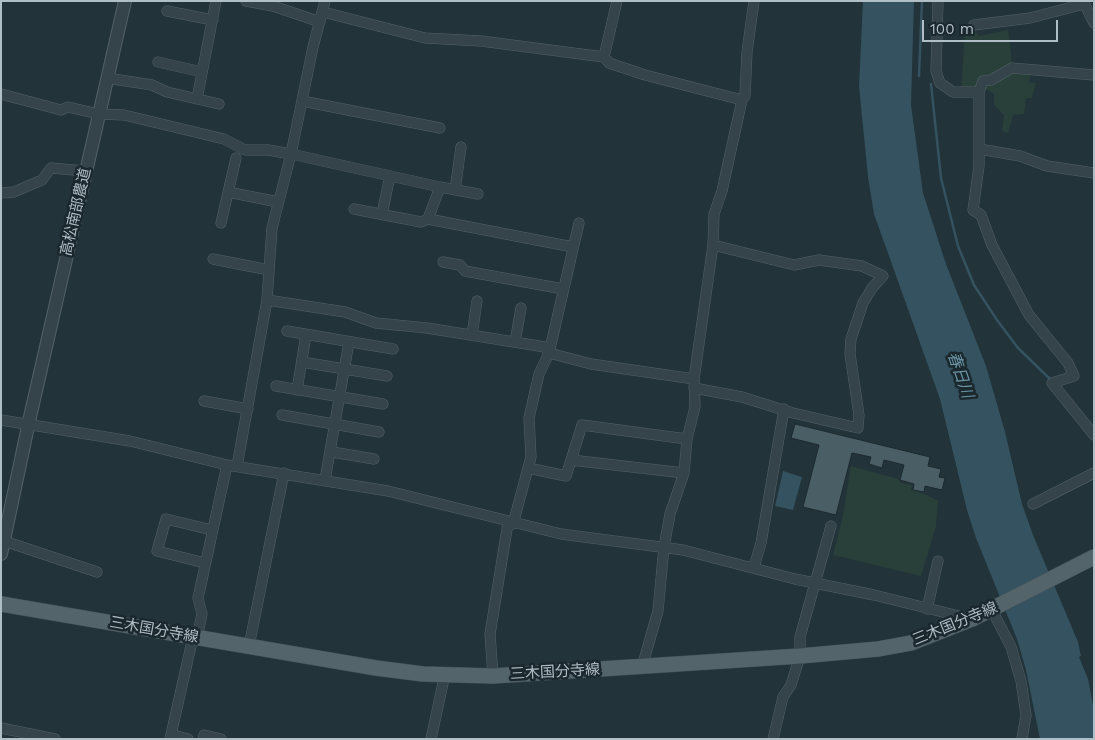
<!DOCTYPE html>
<meta charset="utf-8">
<style>
body{margin:0}
#map{position:relative;width:1095px;height:740px;overflow:hidden;background:#223339;font-family:"Work Sans",sans-serif}
canvas{display:block}
.frame{position:absolute;inset:0;border:2px solid #b0bfc6;pointer-events:none}
.scale{position:absolute;left:922px;top:20px;width:136px;height:22px;box-sizing:border-box;border:2px solid #b0bfc6;border-top:0;padding-left:6px;font-size:15px;line-height:18px;white-space:nowrap;color:#b0bfc6;-webkit-text-stroke:4px #1b292e;paint-order:stroke}
</style>
<div id="map">
<canvas width="1095" height="740"></canvas>
<div class="frame"></div>
<div class="scale">100 m</div>
</div>
<script>
const c = document.querySelector('canvas').getContext('2d');
c.lineJoin = 'round';
function paint(path, color) {
  c.fillStyle = color;
  c.fill(path, 'evenodd');
}
function toPath(rows) {
  const path = new Path2D();
  for (const r of rows) {
    path.moveTo(r[0], r[1]);
    for (let i = 2; i < r.length; i += 2) path.lineTo(r[i], r[i + 1]);
  }
  return path;
}
function strokePath(path, color, width, dash) {
  c.strokeStyle = color;
  c.lineWidth = width;
  c.lineCap = dash ? 'butt' : 'round';
  c.setLineDash(dash || []);
  c.stroke(path);
}
function write(font, color, halo, rows, align = 'center') {
  c.font = font + ' "Work Sans","Noto Sans JP",sans-serif';
  c.lineWidth = 5;
  c.setLineDash([]);
  c.textBaseline = 'middle';
  c.strokeStyle = halo;
  c.fillStyle = color;
  for (const [text, x, y, turn = 0] of rows) {
    c.save();
    c.translate(x, y);
    c.rotate((+turn || 0) * Math.PI / 180);
    c.textAlign = isNaN(turn) ? turn : align;
    if (halo) c.strokeText(text, 0, 0);
    c.fillText(text, 0, 0);
    c.restore();
  }
}
paint(toPath([
 [1008,30,1013,72,1031,73,1029,82,1036,83,1032,98,1026,98,1024,114,1013,115,1008,133,1002,131,1004,115,994,105,994,94,988,90,961,90,965,31,975,31,979,36],
 [851,466,898,479,901,483,912,485,911,490,927,495,938,501,936,526,921,576,833,555,842,520]
]), '#284039');
paint(toPath([
 [863,1,914,1,911,105,923,193,946,264,986,366,1005,432,1022,504,1033,535,1078,642,1081,656,1079,657,1088,679,1094,710,1093,739,1040,739,1026,670,1017,639,976,538,967,510,940,399,874,214,868,177,859,86],
 [783,471,802,477,793,510,775,506]
]), '#34525f');
strokePath(toPath([
 [919,76,922,1],
 [931,84,941,178,958,246,974,285,997,320,1018,348,1050,379]
]), '#34525f', 2.5);
const building = toPath([
 [795,424,930,457,928,466,941,469,939,477,945,478,942,490,925,486,924,492,913,490,914,484,900,480,904,465,884,460,882,468,869,464,871,457,852,453,836,515,803,507,819,445,791,438,795,424]
]);
paint(building, '#4a5e65');
strokePath(building, '#1d2b30', 1);
const minor = toPath([
 [246,1,273,6,320,22],
 [938,1,936,71,940,83,953,92,979,92,979,166,973,210,981,215,992,245,1029,315,1068,363,1074,376,1052,383,1094,435],
 [1083,1,1094,23],
 [167,11,213,20],
 [323,12,425,38,481,41,604,57,609,63,645,75,742,100],
 [974,25,1030,18,1084,4],
 [604,57,617,1],
 [158,62,202,72],
 [107,78,152,85,167,92,219,104],
 [979,92,983,81,991,80,1012,68,1094,75],
 [1,94,61,110,68,107,98,114,124,115,224,139,245,150,268,150,291,154,440,187,428,219,573,247],
 [197,99,216,1],
 [302,101,440,128],
 [979,149,1020,156,1047,166,1094,173],
 [440,187,478,194],
 [455,190,461,147],
 [228,192,278,202],
 [1,193,14,192,42,180,51,168,85,171],
 [354,209,421,222,428,219],
 [382,214,390,176],
 [221,223,236,158],
 [213,259,269,270],
 [443,262,460,265,465,271,563,289],
 [267,300,345,312,376,323,427,328,545,347,549,353,591,364,694,379],
 [287,331,393,349],
 [472,335,477,301],
 [515,342,521,308],
 [302,362,387,376],
 [276,386,383,404],
 [694,388,742,397,793,413,858,428,859,415,850,354,851,339,863,303,872,288,883,276,862,266,819,260,794,265,713,245],
 [297,390,306,335],
 [204,401,248,409],
 [282,415,379,432],
 [1,420,130,441,227,465,388,491,561,534,683,550,795,579,874,595,971,619],
 [332,452,374,459],
 [571,460,582,425,687,439],
 [237,466,267,300,272,228,291,154,313,47,325,1],
 [528,468,566,476,571,460,684,473],
 [325,480,349,342],
 [1033,504,1094,473],
 [513,524,531,457,529,418,539,374,549,353,579,223],
 [4,541,97,572],
 [205,563,157,551,166,519,212,530],
 [754,567,761,543,784,409],
 [927,609,938,561],
 [992,610,1011,647,1021,681,1026,715,1022,739],
 [197,638,202,614,198,598,227,465],
 [249,646,284,473],
 [642,667,658,611,664,547,670,514,684,473,687,439,695,407,694,379,713,245,714,214,722,191,742,100,745,96,747,52,754,1],
 [493,676,490,634,508,523],
 [1,728,55,739],
 [173,735,188,739],
 [170,739,193,637],
 [203,739,204,735,221,739],
 [431,739,445,674],
 [773,739,783,697,791,685,800,656,800,637,831,526]
]);
const tertiary = toPath([
 [1,554,30,417,125,1]
]);
const primary = toPath([
 [1,604,376,668,423,674,493,676,800,656,878,649,911,643,972,619,1094,557]
]);
strokePath(minor, '#536267', 11);
strokePath(tertiary, '#536267', 14);
strokePath(primary, '#425056', 16);
strokePath(minor, '#35444a', 10);
strokePath(tertiary, '#35444a', 12);
strokePath(primary, '#53646a', 15);
write('15px', '#b0bfc6', '#1b292e', [
 ["高松南部農道",76,212,-77],
 ["三木国分寺線",955,624,-22],
 ["三木国分寺線",154,630,10],
 ["三木国分寺線",555,672,-3]
]);
write('italic 16px', '#6a95a5', '#1b292e', [
 ["春日川",960,375,71]
]);
</script>
